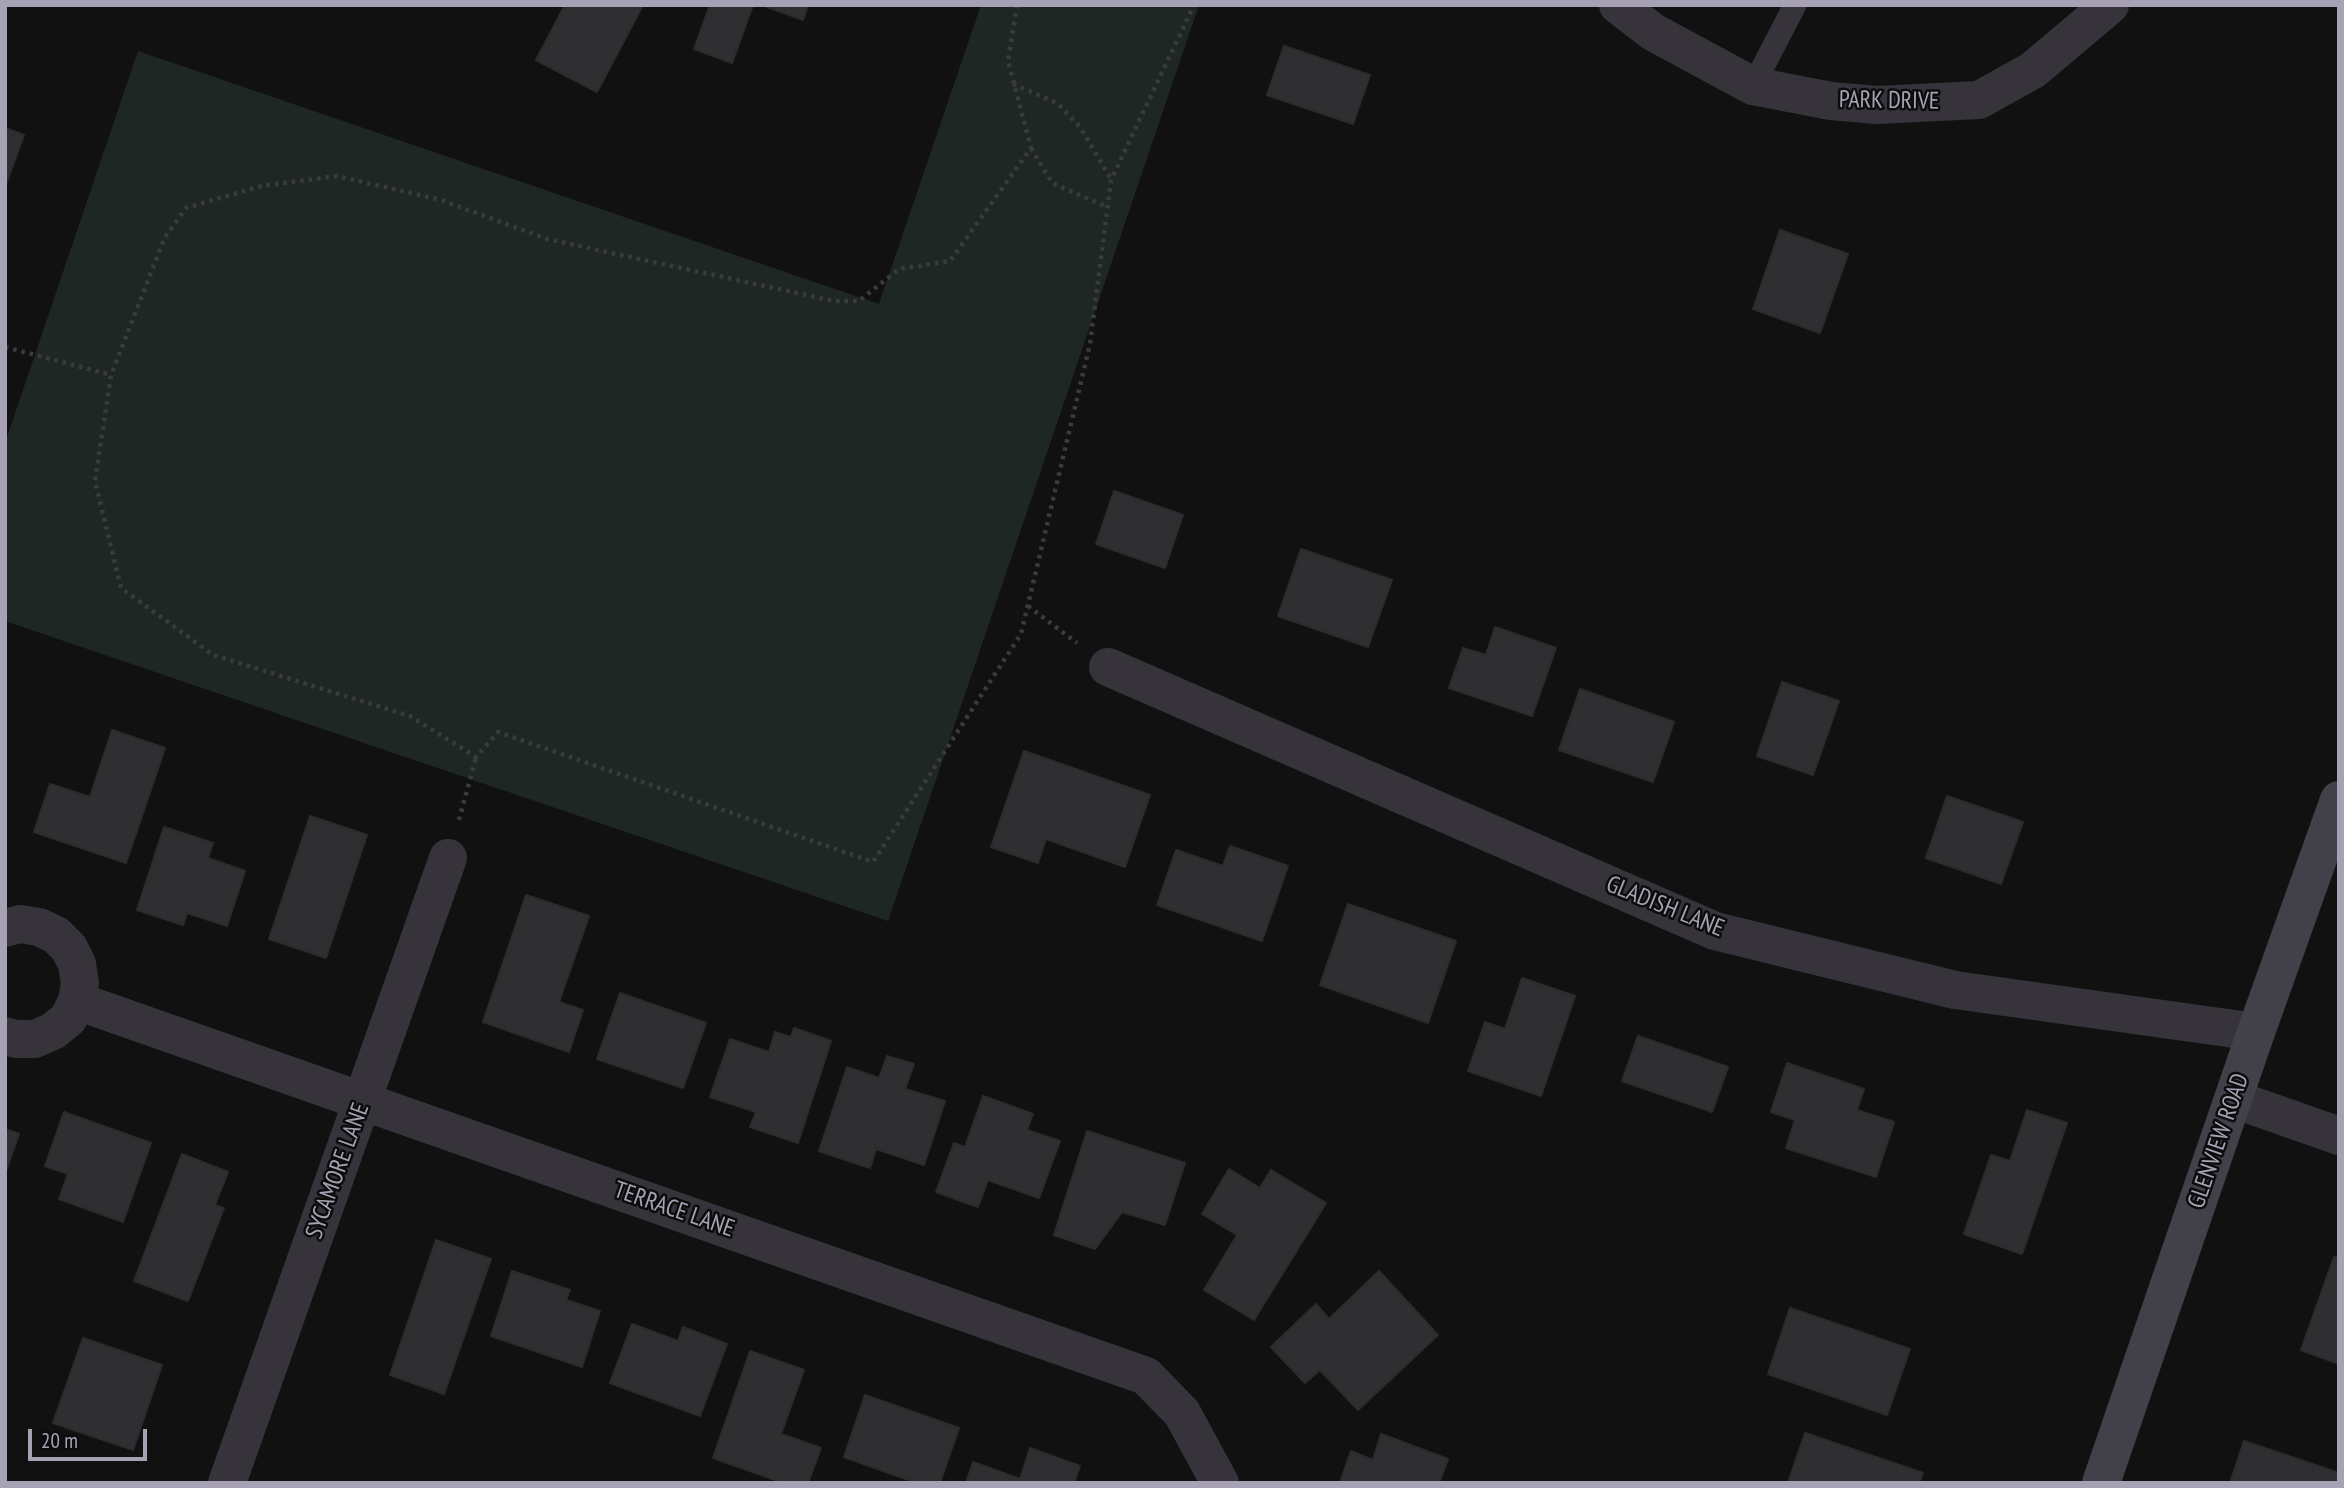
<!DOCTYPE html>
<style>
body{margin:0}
#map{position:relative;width:2344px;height:1488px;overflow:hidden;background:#121112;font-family:"PT Sans Narrow",sans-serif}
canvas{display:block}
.frame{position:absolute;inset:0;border:7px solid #a7a1b4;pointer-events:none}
.scale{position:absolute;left:28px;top:1429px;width:119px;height:32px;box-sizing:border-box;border:4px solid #a7a1b4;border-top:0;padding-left:9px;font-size:21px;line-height:24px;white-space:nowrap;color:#a7a1b4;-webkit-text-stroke:5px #0d0c0d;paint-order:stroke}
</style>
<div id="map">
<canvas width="2344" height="1488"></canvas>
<div class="frame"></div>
<div class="scale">20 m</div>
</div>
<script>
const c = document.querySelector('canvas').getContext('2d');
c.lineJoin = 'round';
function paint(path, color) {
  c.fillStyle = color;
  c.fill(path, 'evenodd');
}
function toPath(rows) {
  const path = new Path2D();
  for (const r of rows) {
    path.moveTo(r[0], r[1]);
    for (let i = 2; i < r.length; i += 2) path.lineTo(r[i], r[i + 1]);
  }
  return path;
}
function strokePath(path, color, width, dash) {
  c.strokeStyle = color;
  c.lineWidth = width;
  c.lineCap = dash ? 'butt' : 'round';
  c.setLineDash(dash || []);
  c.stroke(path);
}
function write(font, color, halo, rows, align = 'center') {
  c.font = font + ' "PT Sans Narrow",sans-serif';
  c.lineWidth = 5;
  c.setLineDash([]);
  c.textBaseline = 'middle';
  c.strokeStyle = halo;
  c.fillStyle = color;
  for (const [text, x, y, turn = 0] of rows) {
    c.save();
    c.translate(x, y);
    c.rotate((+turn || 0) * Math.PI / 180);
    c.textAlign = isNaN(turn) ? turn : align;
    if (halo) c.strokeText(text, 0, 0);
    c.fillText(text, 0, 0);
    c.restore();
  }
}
paint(toPath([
 [981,5,1199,5,888,921,5,621,5,443,138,51,879,304]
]), '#1f2725');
const building = toPath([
 [565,5,643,5,597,92,536,60,565,5],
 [710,5,753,5,732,63,694,49,710,5],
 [762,5,808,5,803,20,762,5],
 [1284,46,1370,75,1353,124,1267,95,1284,46],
 [5,128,24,135,5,187,5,128],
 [1780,230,1848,254,1820,333,1753,309,1780,230],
 [1114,491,1183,515,1165,568,1096,544,1114,491],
 [1301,549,1392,580,1368,647,1278,616,1301,549],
 [1495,627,1556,648,1532,716,1449,688,1463,648,1486,655,1495,627],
 [1782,682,1839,701,1813,775,1757,756,1782,682],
 [1580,689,1674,722,1653,782,1559,750,1580,689],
 [112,730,165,748,126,863,34,832,50,784,90,797,112,730],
 [1024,751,1150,795,1125,867,1046,839,1038,863,991,847,1024,751],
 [1947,796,2023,822,2001,884,1926,858,1947,796],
 [310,816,367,835,326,958,269,939,310,816],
 [164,827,213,843,208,858,245,871,227,926,187,913,183,925,137,910,164,827],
 [1230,846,1288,866,1262,941,1157,905,1176,850,1223,866,1230,846],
 [526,895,589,916,559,1002,583,1010,569,1052,483,1022,526,895],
 [1348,904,1456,941,1428,1023,1320,985,1348,904],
 [1522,978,1575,996,1541,1096,1468,1071,1485,1022,1505,1029,1522,978],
 [620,993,706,1023,683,1088,597,1059,620,993],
 [794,1028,831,1041,798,1143,750,1127,756,1112,710,1097,730,1039,769,1052,775,1032,791,1037,794,1028],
 [1638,1036,1728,1067,1712,1112,1622,1081,1638,1036],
 [887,1056,914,1064,905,1089,945,1101,924,1165,876,1149,870,1168,819,1151,847,1067,879,1078,887,1056],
 [1787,1063,1864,1089,1857,1110,1894,1122,1876,1177,1786,1148,1795,1120,1771,1112,1787,1063],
 [983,1096,1033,1114,1027,1130,1060,1141,1039,1198,988,1180,978,1207,936,1192,954,1143,965,1147,983,1096],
 [2027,1110,2067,1123,2022,1254,1964,1234,1991,1155,2010,1161,2027,1110],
 [64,1112,151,1143,123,1222,59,1199,68,1174,45,1166,64,1112],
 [5,1129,19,1134,5,1174,5,1129],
 [1087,1131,1185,1163,1165,1225,1122,1212,1095,1249,1054,1235,1087,1131],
 [182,1154,228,1172,215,1205,224,1208,188,1301,134,1281,182,1154],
 [1229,1169,1260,1188,1271,1170,1326,1203,1254,1320,1204,1290,1237,1235,1202,1214,1229,1169],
 [436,1240,491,1259,444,1394,390,1375,436,1240],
 [2334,1257,2339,1258,2339,1364,2301,1350,2334,1257],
 [512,1271,570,1290,566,1300,600,1311,582,1367,491,1336,512,1271],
 [1379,1271,1438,1335,1358,1410,1320,1370,1305,1383,1271,1347,1316,1304,1329,1319,1379,1271],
 [1790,1308,1910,1349,1887,1415,1768,1374,1790,1308],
 [632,1324,678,1341,683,1327,727,1344,700,1416,610,1383,632,1324],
 [83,1338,162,1365,133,1450,53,1423,83,1338],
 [750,1351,804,1370,781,1434,821,1448,808,1483,784,1483,713,1458,750,1351],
 [865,1395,959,1428,940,1483,917,1483,844,1457,865,1395],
 [1805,1433,1923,1473,1919,1483,1788,1483,1805,1433],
 [1381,1434,1448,1459,1439,1483,1340,1483,1351,1451,1373,1460,1381,1434],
 [2244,1441,2339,1473,2339,1483,2230,1483,2244,1441],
 [1030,1448,1080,1466,1074,1483,966,1483,973,1462,1020,1479,1030,1448]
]);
paint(building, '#2f2e31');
strokePath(building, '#2d2b2e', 2);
strokePath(toPath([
 [1017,5,1008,61,1031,148,950,261,899,269,859,301,834,301,547,239,441,200,337,176,261,186,186,208,165,237,111,375,95,481,121,588,213,655,410,716,476,757,498,732,873,862,1021,634,1090,344,1111,180,1194,5],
 [1013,84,1057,103,1080,127,1111,179],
 [1031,148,1052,183,1107,207],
 [5,347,111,375],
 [1028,606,1077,643],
 [459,820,476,757]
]), '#3c3a41', 4.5, [3.5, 5]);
strokePath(toPath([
 [1753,86,1795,5]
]), '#36343a', 23);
strokePath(toPath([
 [1618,5,1653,32,1753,86,1831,101,1877,105,1979,100,2033,70,2110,5],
 [1108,667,1715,931,1955,990,2256,1032],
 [5,928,20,924,39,927,56,935,69,948,77,964,80,983,77,1001,68,1019,53,1031,35,1039,16,1039,5,1036],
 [77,1001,1146,1376,1182,1413,1220,1483],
 [2234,1099,2339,1136],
 [227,1483,448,858]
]), '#36343a', 38);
strokePath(toPath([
 [2101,1483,2256,1032,2339,800]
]), '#424048', 38);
write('24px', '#a7a1b4', '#0d0c0d', [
 ["PARK DRIVE",1889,101,1],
 ["GLADISH LANE",1665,907,22],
 ["GLENVIEW ROAD",2219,1141,-71],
 ["SYCAMORE LANE",338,1171,-70],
 ["TERRACE LANE",674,1210,19]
]);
</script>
